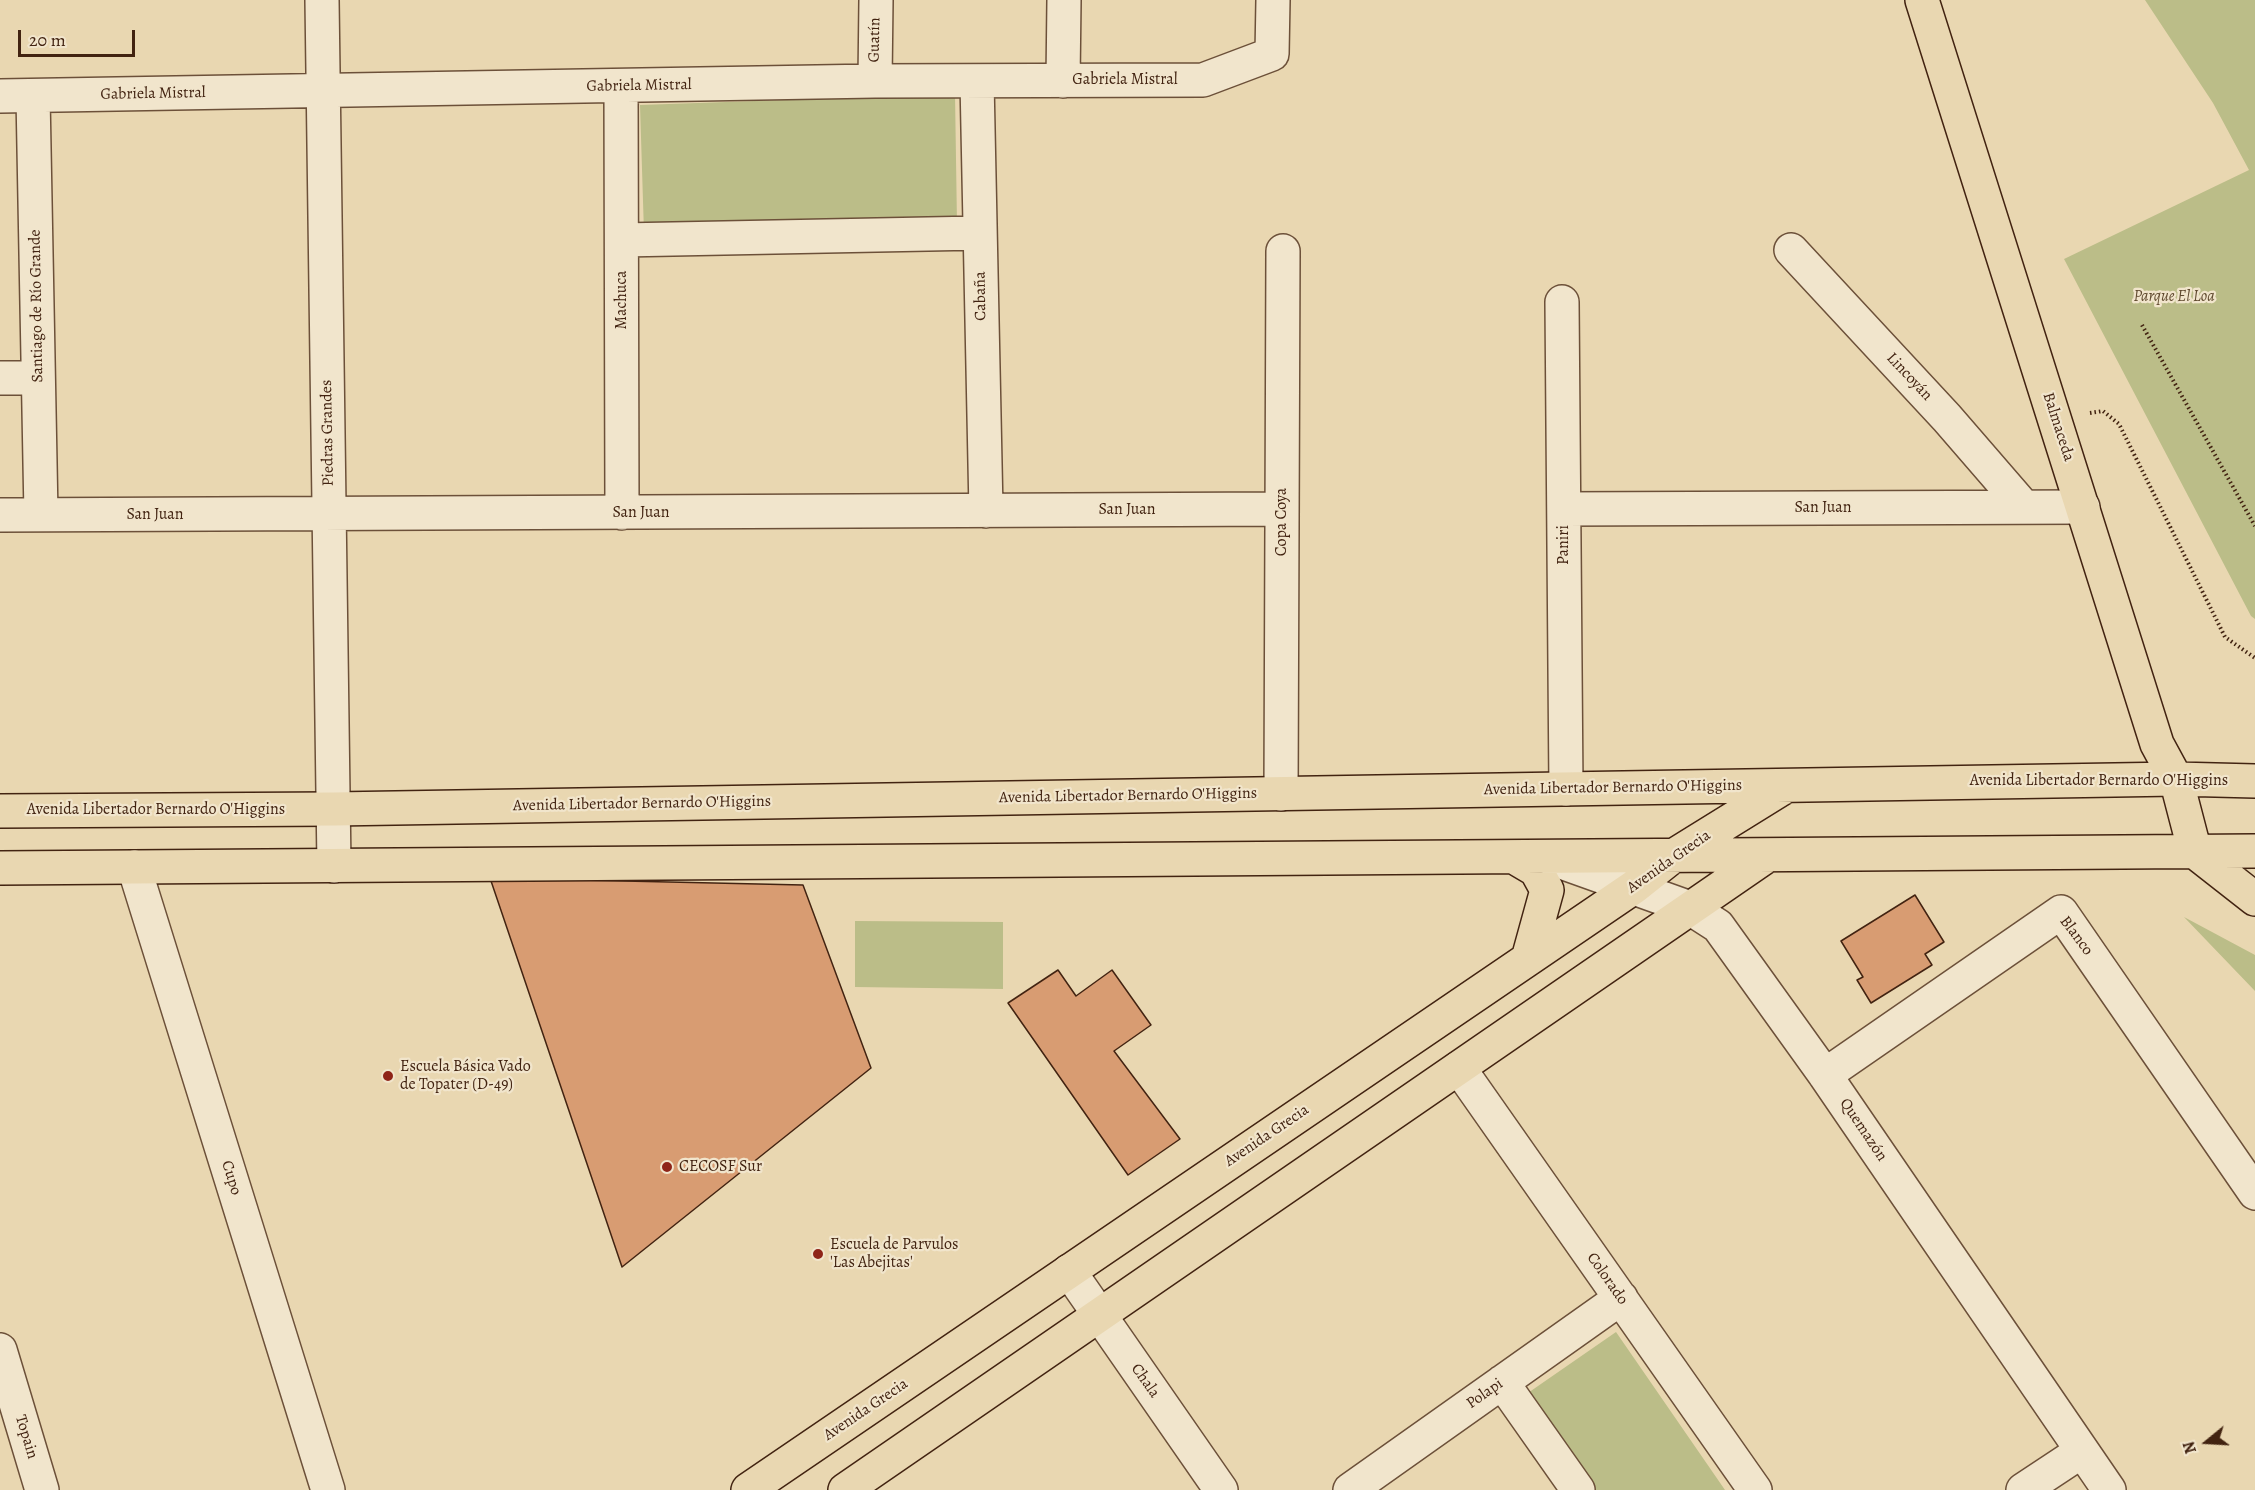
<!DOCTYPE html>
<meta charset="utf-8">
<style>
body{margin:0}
#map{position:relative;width:2255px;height:1490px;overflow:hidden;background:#e9d7b1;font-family:Alegreya,serif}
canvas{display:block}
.north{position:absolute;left:2177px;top:1412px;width:60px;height:60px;-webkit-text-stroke:4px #f1e5cc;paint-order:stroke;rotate:252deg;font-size:16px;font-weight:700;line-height:24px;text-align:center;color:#422311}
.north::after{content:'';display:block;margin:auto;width:21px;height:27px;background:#422311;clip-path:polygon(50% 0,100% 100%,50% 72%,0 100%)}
.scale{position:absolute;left:18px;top:30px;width:117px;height:27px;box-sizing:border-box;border:3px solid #422311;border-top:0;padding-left:8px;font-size:18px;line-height:21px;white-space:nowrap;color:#422311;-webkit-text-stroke:4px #f1e5cc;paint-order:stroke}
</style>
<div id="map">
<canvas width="2255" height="1490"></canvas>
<div class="north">N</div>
<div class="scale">20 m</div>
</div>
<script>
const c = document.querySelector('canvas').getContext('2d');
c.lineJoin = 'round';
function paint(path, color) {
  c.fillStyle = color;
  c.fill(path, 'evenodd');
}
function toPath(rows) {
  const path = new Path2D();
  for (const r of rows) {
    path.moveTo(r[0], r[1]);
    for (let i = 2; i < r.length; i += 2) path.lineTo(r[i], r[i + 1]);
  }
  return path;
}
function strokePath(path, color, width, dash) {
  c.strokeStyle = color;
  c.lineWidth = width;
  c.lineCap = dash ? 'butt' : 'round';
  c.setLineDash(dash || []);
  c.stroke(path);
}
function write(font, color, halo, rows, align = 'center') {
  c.font = font + ' Alegreya,serif';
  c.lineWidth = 4.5;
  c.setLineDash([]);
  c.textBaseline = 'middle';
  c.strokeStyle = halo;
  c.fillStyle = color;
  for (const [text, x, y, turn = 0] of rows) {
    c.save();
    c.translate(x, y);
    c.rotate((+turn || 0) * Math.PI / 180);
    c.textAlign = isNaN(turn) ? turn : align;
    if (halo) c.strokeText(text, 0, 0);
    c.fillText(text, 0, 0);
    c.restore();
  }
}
paint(toPath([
 [2145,0,2255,0,2255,619,2251,616,2064,259,2249,170,2213,103],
 [955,94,957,224,644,233,640,105],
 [2184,917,2255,955,2255,991],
 [855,921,1003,922,1003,989,855,987],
 [1616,1332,1725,1490,1590,1490,1525,1395]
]), '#bbbd88');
const building = toPath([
 [490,878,803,885,871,1068,622,1267,490,878],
 [1915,895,1944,942,1925,954,1932,965,1871,1003,1857,980,1863,977,1841,941,1915,895],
 [1058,970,1076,996,1112,970,1151,1025,1114,1051,1180,1139,1128,1175,1008,1003,1058,970]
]);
paint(building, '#d89c72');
strokePath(building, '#422311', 1.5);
const minor = toPath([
 [322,0,334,866],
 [875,81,876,0],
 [977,81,986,511],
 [1063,81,1064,0],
 [621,86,622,513],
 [0,96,875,81,1203,80,1272,54,1273,0],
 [33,96,41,515],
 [622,240,979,233],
 [1791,250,1947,418,2024,507],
 [1562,302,1566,789],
 [0,378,38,378],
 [1564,509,2083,507],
 [0,515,1282,509],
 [1281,794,1283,251],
 [1550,858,1690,908,1718,926,1825,1075,2109,1490],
 [134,867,328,1490],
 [1459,1068,1755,1490],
 [1825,1075,2061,912,2255,1193],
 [1069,1271,1221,1490],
 [0,1350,42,1490],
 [1502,1382,1578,1490],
 [1350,1490,1621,1298],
 [2023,1490,2082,1451]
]);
const major = toPath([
 [1922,0,2157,744,2176,779,2195,852],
 [0,811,334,809,2176,779,2255,781],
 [2195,852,2255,899],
 [1514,857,1536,870,1547,890,1528,959],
 [0,868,2255,851],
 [748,1490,1634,887,1673,856,1786,786],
 [845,1490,1768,855]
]);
strokePath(minor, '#6c5039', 36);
strokePath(major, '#422311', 36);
strokePath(toPath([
 [2142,325,2255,526],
 [2090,413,2103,411,2119,424,2225,637,2255,658]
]), '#422311', 4, [1.5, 3]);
strokePath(minor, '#f1e5cc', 33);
strokePath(major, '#e9d7b1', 33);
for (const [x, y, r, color] of [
 [388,1076,6,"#8f2418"],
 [667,1167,6,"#8f2418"],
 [818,1254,6,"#8f2418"]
]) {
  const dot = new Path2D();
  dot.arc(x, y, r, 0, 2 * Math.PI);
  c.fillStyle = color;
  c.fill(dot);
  strokePath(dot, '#f1e5cc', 2);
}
write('16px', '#422311', '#f1e5cc', [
 ["Guatín",875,40,-89],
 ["Gabriela Mistral",1125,80],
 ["Gabriela Mistral",639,86,-1],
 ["Gabriela Mistral",153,94,-1],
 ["Cabaña",981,296,-91],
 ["Machuca",622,300,-90],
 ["Santiago de Río Grande",37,306,-91],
 ["Lincoyán",1909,377,47],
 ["Balmaceda",2058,427,72],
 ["Piedras Grandes",328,433,-91],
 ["San Juan",1823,508],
 ["San Juan",1127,510],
 ["San Juan",641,513],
 ["San Juan",155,515],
 ["Copa Coya",1282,522,-90],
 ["Paniri",1564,545,-90],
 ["Avenida Libertador Bernardo O'Higgins",2099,781],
 ["Avenida Libertador Bernardo O'Higgins",1613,788,-1],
 ["Avenida Libertador Bernardo O'Higgins",1128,796,-1],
 ["Avenida Libertador Bernardo O'Higgins",642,804,-1],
 ["Avenida Libertador Bernardo O'Higgins",156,810],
 ["Avenida Grecia",1669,862,-35],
 ["Blanco",2076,936,53],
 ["Quemazón",1863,1130,56],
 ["Avenida Grecia",1267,1136,-34],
 ["Cupo",231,1178,73],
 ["Colorado",1607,1279,55],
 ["Chala",1145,1381,55],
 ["Polapi",1485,1394,-35],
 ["Avenida Grecia",866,1410,-34],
 ["Topain",26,1437,73]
]);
write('italic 16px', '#604a2f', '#f1e5cc', [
 ["Parque El Loa",2174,297]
]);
write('16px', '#422311', '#f1e5cc', [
 ["Escuela Básica Vado",400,1067],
 ["de Topater (D-49)",400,1085],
 ["CECOSF Sur",679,1167],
 ["Escuela de Parvulos",830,1245],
 ["'Las Abejitas'",830,1263]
], 'left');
</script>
